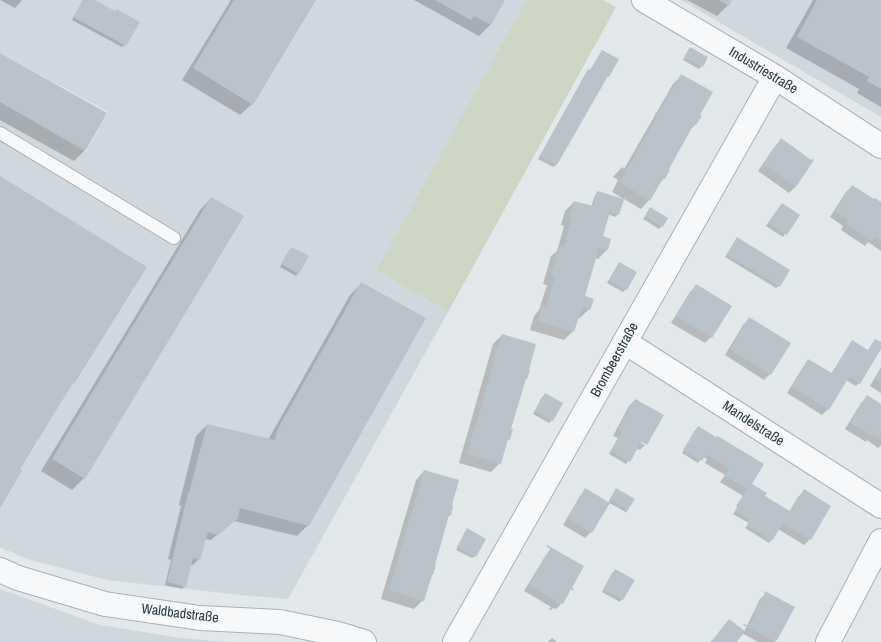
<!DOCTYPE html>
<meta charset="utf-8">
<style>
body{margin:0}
canvas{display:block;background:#e3e8eb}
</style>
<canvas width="881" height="642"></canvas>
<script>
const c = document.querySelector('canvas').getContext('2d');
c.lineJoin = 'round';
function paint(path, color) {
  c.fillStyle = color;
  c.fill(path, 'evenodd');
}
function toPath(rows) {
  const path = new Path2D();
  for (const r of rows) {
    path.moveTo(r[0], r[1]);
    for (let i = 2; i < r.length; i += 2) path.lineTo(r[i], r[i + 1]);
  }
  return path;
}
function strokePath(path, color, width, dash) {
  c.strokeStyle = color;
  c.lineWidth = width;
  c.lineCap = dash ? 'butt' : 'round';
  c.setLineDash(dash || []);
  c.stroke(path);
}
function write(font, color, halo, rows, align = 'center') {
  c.font = font + ' "Archivo Narrow",sans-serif';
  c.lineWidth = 4.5;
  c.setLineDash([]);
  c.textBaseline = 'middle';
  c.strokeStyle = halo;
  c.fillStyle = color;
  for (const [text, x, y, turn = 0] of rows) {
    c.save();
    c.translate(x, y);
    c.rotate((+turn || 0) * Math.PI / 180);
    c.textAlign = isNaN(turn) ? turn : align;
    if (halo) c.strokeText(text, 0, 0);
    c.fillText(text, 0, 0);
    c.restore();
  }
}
paint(toPath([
 [0,0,526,0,378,270,448,312,288,599,250,596,107,580,27,559,0,547,0,102,86,152,108,112,0,53],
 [681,0,881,0,881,117],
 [0,589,100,625,181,638,228,642,0,642]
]), '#d1d8dd');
paint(toPath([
 [526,0,603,0,616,7,448,312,377,270]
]), '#cdd5c4');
paint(toPath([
 [0,0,22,0,15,8],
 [83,0,92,0,125,45,122,47,72,20],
 [231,0,315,0,252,104,240,115,182,80],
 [414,0,504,0,490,25,479,36],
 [687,0,731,0,728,5,717,16],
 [813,0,881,0,881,107,857,93,859,89,786,48],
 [602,52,608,76,605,78,556,165,553,167,538,159,586,73,590,71],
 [687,52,702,66,699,69,683,60],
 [0,54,105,113,85,150,74,161,0,120],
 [682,75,695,125,689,131,667,169,664,178,659,184,649,200,641,209,612,192,618,180,613,177,622,167,624,169,673,84],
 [781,140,811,162,795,187,789,193,758,171,775,146],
 [852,186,881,204,881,251,868,242,865,246,841,230,843,226,830,217,846,192],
 [598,192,618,214,615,217,608,214,601,237,607,250,598,259,595,258,583,297,589,309,580,318,577,317,573,331,564,340,530,330,534,316,539,310,547,285,543,284,551,256,557,251,564,226,561,225,565,211,574,202,591,207,595,195],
 [211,198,242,217,84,478,72,490,41,471,200,210],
 [782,204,798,215,783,237,766,226],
 [650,209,662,226,659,229,643,219],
 [737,239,779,286,776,288,725,257],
 [289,251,298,273,296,276,280,267],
 [619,263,626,289,623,292,607,283],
 [362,283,308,525,297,536,234,521,211,540,205,539,199,559,193,565,190,565,185,586,182,589,165,585,171,560,168,559,181,506,179,505,196,436,207,425,268,440,350,295],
 [696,286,730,307,711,337,705,343,671,323,690,292],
 [749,319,770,374,764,380,725,355,743,325],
 [502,335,524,381,510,430,509,439,506,442,500,463,491,472,459,463,493,344],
 [850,344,868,351,881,344,881,347,859,383,856,386,846,380,828,409,822,415,787,393,803,367,809,361,831,374],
 [881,367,881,393,870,386],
 [545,395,561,404,552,420,549,423,533,414,542,397],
 [867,397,881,405,881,445,878,448,867,440,866,442,845,429,861,403],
 [635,400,640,443,645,445,640,450,636,448,626,464,609,454,618,438,613,436,629,406],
 [695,430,763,496,789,512,798,497,804,491,810,539,804,545,778,529,769,543,745,528,749,523,733,514,738,507,736,506,743,496,720,482,725,475,705,463,707,459,703,457,698,463,682,453],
 [424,471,449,515,447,518,433,565,432,575,430,577,423,600,414,609,381,599,416,480],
 [586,490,608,503,614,492,627,509,625,512,608,502,591,532,585,538,563,525,580,496],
 [465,533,475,556,472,558,456,550],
 [552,549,582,566,562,603,556,609,553,608,551,610,549,610,551,607,524,591,546,555],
 [615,570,622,599,620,602,602,592,612,573],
 [766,593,793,608,774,642,758,642,742,633,736,642,712,642,744,632,760,599],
 [552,638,557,642,548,642]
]), '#0003');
paint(toPath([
 [83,0,95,0,115,11,116,9,140,22,126,46,73,17],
 [234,0,316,0,253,105,193,68],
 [435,0,505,0,491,25,474,16,471,20],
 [719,0,732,0,729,6],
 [817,0,881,0,881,89,867,81,869,77,797,37],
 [690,47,708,57,703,67,684,57],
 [602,50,619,59,609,77,608,76,557,165,540,156,588,69,590,70],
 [0,53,107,113,86,150,0,102],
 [681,74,713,92,700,115,702,116,696,125,694,124,669,169,670,170,665,179,663,178,650,201,620,182,626,171,625,170,626,168,627,169,633,159,657,116,654,114,655,113,658,115],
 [781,138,811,160,812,159,814,160,796,187,765,165,763,169,761,168],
 [0,176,147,267,74,384,73,383,20,469,22,471,0,508],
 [852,185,874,199,875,198,881,202,881,241,874,237,872,241,846,224,848,220,835,211],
 [597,191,624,199,619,215,610,212,603,236,611,239,608,250,599,248,585,296,594,299,590,310,582,307,574,332,538,321,542,305,546,307,555,277,551,275,560,246,564,247,572,217,569,216,574,201,593,206],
 [211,197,244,216,85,479,52,459],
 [782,203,800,215,787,235,768,223],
 [650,207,668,218,663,227,645,216],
 [737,237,790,270,780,287,727,254],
 [291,247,309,256,299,274,281,264],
 [619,262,637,272,627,290,609,280],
 [361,282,426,318,309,526,240,508,238,518,218,535,208,532,200,560,193,558,186,587,167,582,188,493,189,493,207,424,275,440,277,430],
 [696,284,732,306,712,338,676,316],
 [749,317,791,343,771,375,730,349],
 [502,334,536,344,529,370,530,370,527,379,526,379,511,429,513,429,510,440,508,439,501,464,467,454,471,441,469,441,470,439,471,439,474,429,473,429,473,427,475,427,494,361,492,360,493,359,494,359,497,349,496,348,496,347,498,347],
 [875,339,881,342,881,349,860,384,849,377,829,410,792,387,808,359,832,373,852,340,868,350],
 [881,369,881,383,875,379],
 [545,393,563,403,553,421,535,411],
 [867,395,881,404,881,440,874,435,873,437,850,423],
 [635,399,664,415,647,445,641,442,630,462,611,451,622,431,618,429],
 [698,426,716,437,717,436,721,438,764,464,752,484,767,493,765,496,783,507,790,511,804,489,831,506,811,540,783,523,772,541,747,525,750,520,735,511,739,504,738,503,747,489,725,476,730,469,706,454,702,461,683,450],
 [424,470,459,480,452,505,453,506,451,516,449,515,435,565,436,565,433,575,432,575,424,601,389,590,410,518,409,518,410,515,411,516],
 [585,488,610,503,592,533,568,518],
 [616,488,635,499,626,513,625,512,627,509,610,499],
 [467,528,486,539,476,557,457,547],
 [547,545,584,566,572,588,574,589,573,591,571,589,563,604,560,602,558,605,555,603,556,601,529,585,550,549,546,546],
 [615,569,635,580,623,600,603,589],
 [765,591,795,607,776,642,743,625,744,624,749,626,754,616,753,614,765,594,764,593],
 [729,619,745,631,737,642,711,642]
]), '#bac3c9');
const service = toPath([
 [0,133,174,238]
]);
const minor = toPath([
 [644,0,775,77,881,146],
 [625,342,881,506],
 [0,570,18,578,105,604,200,618,280,622,338,634,364,642],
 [455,642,775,77],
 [828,642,881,541]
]);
strokePath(service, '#a8b0b6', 14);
strokePath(minor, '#a8b0b6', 26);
strokePath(service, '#f6f8f9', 12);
strokePath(minor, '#f6f8f9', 24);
write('14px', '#2b3a44', '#f3f7f8', [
 ["Industriestraße",763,71,31],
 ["Brombeerstraße",615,360,-61],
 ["Mandelstraße",753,424,33],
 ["Waldbadstraße",180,614,7]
]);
</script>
